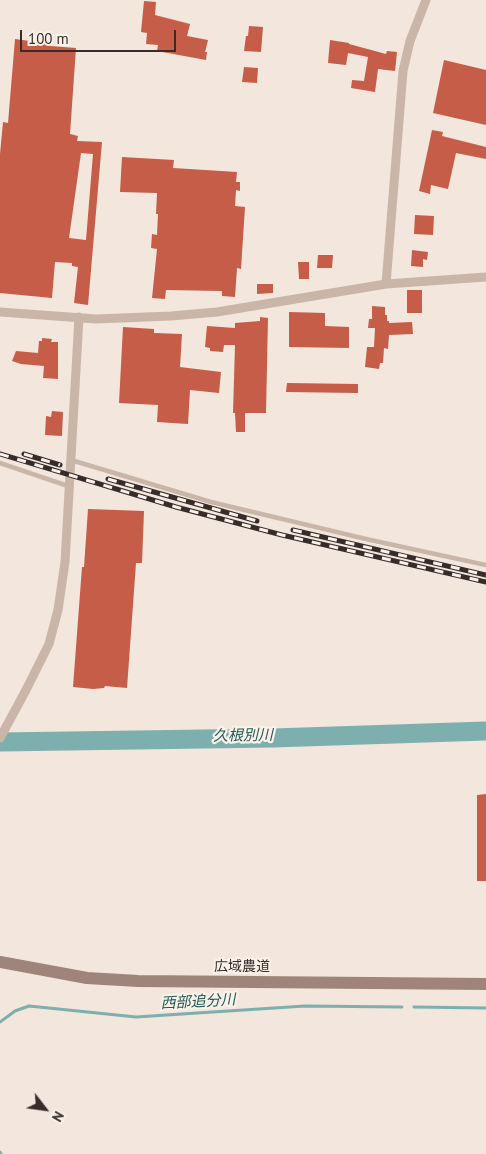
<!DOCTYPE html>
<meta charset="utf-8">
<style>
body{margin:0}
#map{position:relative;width:486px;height:1154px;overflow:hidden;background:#f2e6dd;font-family:"PT Sans",sans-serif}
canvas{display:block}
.north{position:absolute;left:20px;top:1084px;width:50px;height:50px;-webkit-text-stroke:4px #faf1e9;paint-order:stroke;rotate:120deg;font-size:14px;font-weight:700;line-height:20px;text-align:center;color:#372c29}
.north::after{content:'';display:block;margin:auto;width:18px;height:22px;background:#372c29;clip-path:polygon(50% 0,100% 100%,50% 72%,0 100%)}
.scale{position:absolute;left:20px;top:30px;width:156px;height:22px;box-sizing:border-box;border:2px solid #372c29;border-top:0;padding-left:6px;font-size:15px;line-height:18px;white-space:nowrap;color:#372c29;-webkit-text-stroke:4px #faf1e9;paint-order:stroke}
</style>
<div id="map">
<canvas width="486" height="1154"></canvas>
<div class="north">N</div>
<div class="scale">100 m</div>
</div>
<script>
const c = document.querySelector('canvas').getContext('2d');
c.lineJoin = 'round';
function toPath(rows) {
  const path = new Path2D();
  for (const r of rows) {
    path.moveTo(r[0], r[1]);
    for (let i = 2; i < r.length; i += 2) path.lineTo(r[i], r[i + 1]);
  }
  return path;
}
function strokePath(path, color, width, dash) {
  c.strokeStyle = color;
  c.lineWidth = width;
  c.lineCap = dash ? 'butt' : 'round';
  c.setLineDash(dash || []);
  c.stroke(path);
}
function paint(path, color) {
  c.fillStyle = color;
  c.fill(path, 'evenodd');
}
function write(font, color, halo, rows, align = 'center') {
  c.font = font + ' "PT Sans","Noto Sans JP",sans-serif';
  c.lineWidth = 4.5;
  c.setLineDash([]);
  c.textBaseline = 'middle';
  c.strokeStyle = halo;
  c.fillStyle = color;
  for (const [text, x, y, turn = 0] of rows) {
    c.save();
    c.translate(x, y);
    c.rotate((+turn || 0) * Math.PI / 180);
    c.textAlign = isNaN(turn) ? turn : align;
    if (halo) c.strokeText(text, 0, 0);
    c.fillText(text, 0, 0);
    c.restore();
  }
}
strokePath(toPath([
 [414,1007,486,1008],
 [0,1022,15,1011,29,1006,136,1017,305,1006,402,1007],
 [0,1152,1,1154]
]), '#7cafad', 3);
strokePath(toPath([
 [0,742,273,738,486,731]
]), '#7cafad', 19);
paint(toPath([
 [144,1,156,2,155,15,190,24,187,36,208,40,205,52,207,52,206,60,157,51,158,45,146,44,147,33,141,32],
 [249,26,263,27,261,52,244,51,246,36,248,36],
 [15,39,37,42,36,43,50,44,50,46,76,48,70,134,78,136,77,141,102,142,88,305,74,303,78,267,72,266,72,263,55,262,52,298,0,293,0,154,3,122,8,123],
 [81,153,93,154,86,240,69,238],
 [330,40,349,43,349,44,386,54,387,51,397,52,395,71,378,69,375,92,351,88,352,80,364,81,368,57,348,53,346,65,328,63],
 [444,60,486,70,486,125,433,113],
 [244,67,258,68,257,83,242,82],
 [432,130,443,132,442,136,486,147,486,159,456,153,448,189,431,185,430,194,419,191],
 [122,157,174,160,173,168,237,172,236,182,240,182,240,191,236,190,235,206,245,207,241,269,237,268,235,297,222,296,222,291,166,290,165,299,152,298,157,249,151,248,152,234,157,235,158,214,156,214,157,193,120,192],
 [415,215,434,216,433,235,414,234],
 [412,250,428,252,427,260,423,259,423,267,411,266],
 [318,255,333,255,332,268,317,268],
 [298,262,309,262,309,279,299,279],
 [257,284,273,284,273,293,257,294],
 [407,290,422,290,422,313,407,313],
 [372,306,385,307,385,315,387,315,387,321,389,321,389,323,412,322,413,334,389,335,388,349,384,348,383,363,380,363,379,369,365,367,367,347,374,347,375,328,368,328,369,319,372,319],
 [289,312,325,313,325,326,349,327,349,348,289,347],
 [260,317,268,318,266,413,245,413,245,432,236,432,235,413,233,413,235,345,224,345,223,352,210,351,210,348,205,347,207,326,235,328,235,323,260,321],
 [123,327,154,329,154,333,182,334,180,367,221,372,219,393,190,390,188,424,157,422,158,405,119,403],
 [42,338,52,339,51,342,58,342,58,379,43,378,44,366,21,364,12,361,16,351,38,353,39,341,42,341],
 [287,383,358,384,358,393,286,392],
 [52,411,63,412,62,436,45,435,46,416,51,417],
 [88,509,144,511,142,563,136,563,127,688,105,686,104,688,93,689,73,687,82,567,84,567],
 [486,794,486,881,477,881,477,795]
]), '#c55d48');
strokePath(toPath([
 [71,460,211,502,366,539,486,565],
 [0,463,68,486]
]), '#cab5a9', 4.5);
strokePath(toPath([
 [386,284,403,71,410,41,426,0],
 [0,312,96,319,171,316,217,312,386,284,486,277],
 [0,738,26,690,49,644,58,610,65,562,79,317]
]), '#cab5a9', 9);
strokePath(toPath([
 [0,962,87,978,138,981,486,984]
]), '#9e847a', 12);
const rail = toPath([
 [0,454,176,507,282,535,486,582],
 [24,454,60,465],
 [108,479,257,521],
 [293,530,486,575]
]);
strokePath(rail, '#372c29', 5);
strokePath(rail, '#faf1e9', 3, [9]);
write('14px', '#372c29', '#faf1e9', [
 ["広域農道",242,967]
]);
write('italic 15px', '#1e5958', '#faf1e9', [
 ["久根別川",243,736,-1],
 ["西部追分川",198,1002,-3]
]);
</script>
